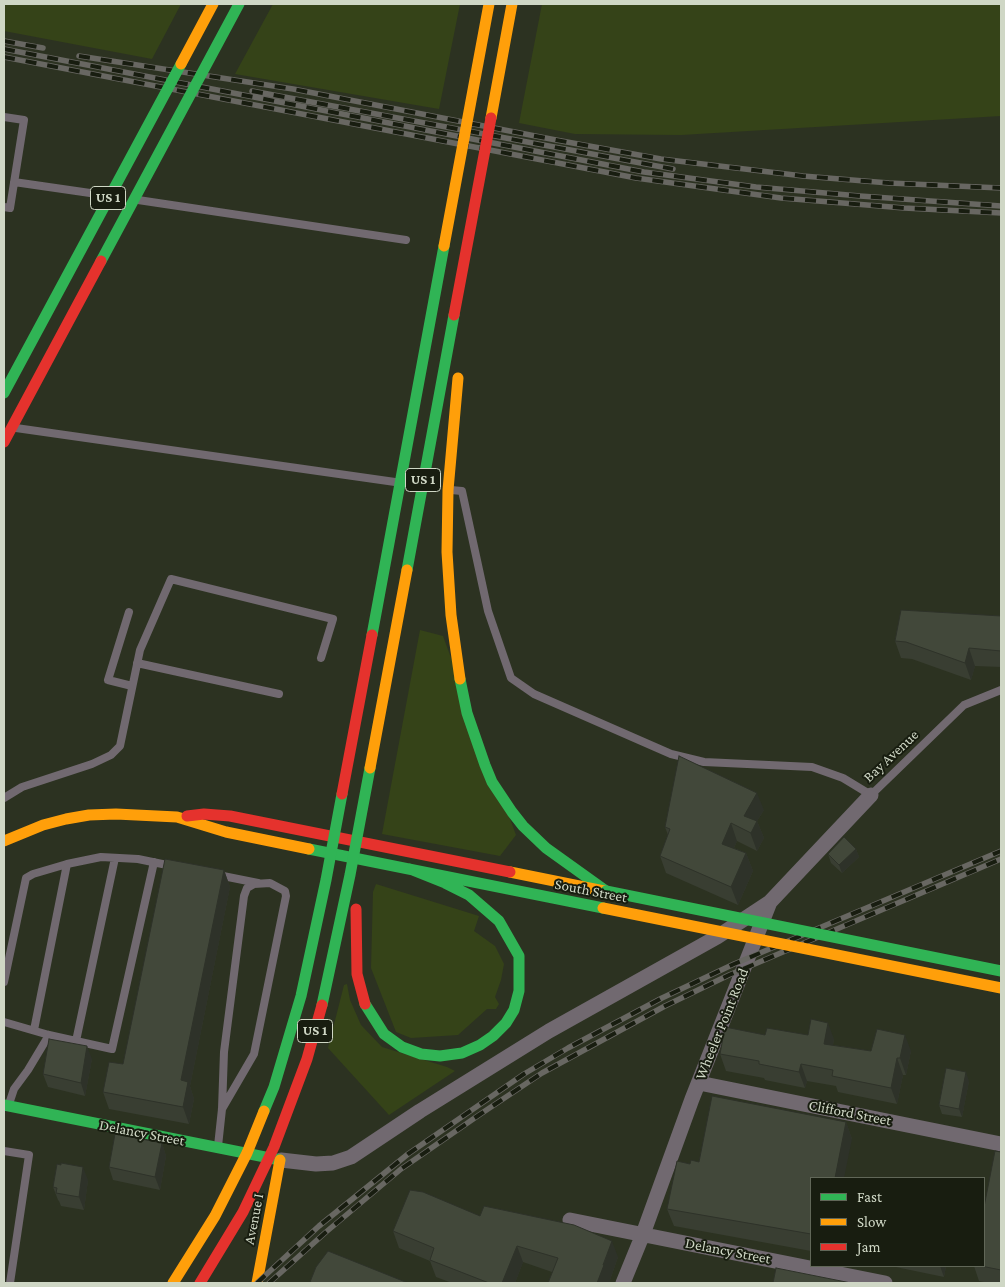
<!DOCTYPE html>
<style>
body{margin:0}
#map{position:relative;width:1005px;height:1287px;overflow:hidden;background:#2c3221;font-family:"Crimson Pro",serif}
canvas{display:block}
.frame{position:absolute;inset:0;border:5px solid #cfd7c5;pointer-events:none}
.legend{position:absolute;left:810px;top:1177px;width:175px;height:90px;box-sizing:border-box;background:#181d10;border:1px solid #616758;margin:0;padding:6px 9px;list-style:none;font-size:15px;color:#cfd7c5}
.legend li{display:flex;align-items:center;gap:10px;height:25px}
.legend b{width:25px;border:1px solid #616758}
</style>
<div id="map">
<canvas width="1005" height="1287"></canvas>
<div class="frame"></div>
<ul class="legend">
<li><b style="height:6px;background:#30b455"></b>Fast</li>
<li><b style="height:6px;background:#ff9f0a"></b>Slow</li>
<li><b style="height:6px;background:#e5322d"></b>Jam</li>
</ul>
</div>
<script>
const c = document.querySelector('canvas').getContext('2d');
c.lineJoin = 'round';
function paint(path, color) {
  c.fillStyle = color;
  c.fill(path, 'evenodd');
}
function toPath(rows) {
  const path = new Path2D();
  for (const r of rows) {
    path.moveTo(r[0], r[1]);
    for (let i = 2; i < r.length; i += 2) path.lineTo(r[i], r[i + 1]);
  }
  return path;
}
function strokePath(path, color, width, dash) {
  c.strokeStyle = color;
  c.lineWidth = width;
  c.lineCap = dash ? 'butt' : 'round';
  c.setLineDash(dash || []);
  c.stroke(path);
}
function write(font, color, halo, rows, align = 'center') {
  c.font = font + ' "Crimson Pro",serif';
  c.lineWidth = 4;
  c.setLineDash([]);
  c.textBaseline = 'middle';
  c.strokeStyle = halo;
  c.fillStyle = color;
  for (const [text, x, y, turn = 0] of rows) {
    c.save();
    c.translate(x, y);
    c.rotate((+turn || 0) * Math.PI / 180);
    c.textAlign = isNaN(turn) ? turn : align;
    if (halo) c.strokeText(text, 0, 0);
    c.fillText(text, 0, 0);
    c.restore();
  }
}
paint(toPath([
 [4,4,181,4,152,59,4,31],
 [273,4,460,4,439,109,235,74],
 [542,4,1001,4,1001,116,681,135,575,134,519,123],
 [420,630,443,636,516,835,500,856,382,834],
 [376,884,479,916,474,931,495,946,504,964,501,980,495,997,499,1004,496,1009,487,1009,458,1035,411,1038,396,1032,371,968,373,892],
 [347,984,350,1000,361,1025,382,1047,447,1067,455,1071,389,1115,328,1048,344,985]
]), '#354318');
strokePath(toPath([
 [4,117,24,120,10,208,4,207],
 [14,182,104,195],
 [138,200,406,240],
 [16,428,395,482],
 [451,490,462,491,488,611,511,678,534,694,671,754,704,762,812,767,843,778,871,795,964,705,1001,690],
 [129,612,108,680,132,686],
 [137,663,279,694],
 [4,798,22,787,92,764,111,755,120,746,140,650,171,579,333,619,321,658],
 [218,875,258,883],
 [4,982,26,878,33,874,67,864,101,857,138,859,172,866],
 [4,1022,49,1035,112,1049,154,862],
 [34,1030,67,864],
 [76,1041,115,858],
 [9,1104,14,1089,28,1070,49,1035],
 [218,1146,222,1109,224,1052,244,896,247,888,254,884,270,883,285,891,286,896,254,1054,222,1109],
 [4,1151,29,1155,10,1283]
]), '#716970', 8);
strokePath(toPath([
 [699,1083,1001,1144],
 [281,1160,316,1164,333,1163,351,1157,420,1111,549,1031,717,937,770,902],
 [570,1220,885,1283],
 [623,1283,643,1234,692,1099,770,902,871,795]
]), '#716970', 15);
strokePath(toPath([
 [460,679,467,713,485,765,492,782,512,812,523,826,546,848,606,891],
 [309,849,603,908],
 [365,1004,384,1034,402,1047,421,1054,440,1056,462,1053,480,1045,493,1036,506,1023,514,1010,519,991,519,956,499,921,469,895,445,883,410,869],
 [4,1105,280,1160]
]), '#30b455', 11);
strokePath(toPath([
 [4,841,43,825,66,819,89,815,116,814,177,817,226,832,309,849],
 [510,872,604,891],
 [257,1283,280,1160]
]), '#ff9f0a', 11);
strokePath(toPath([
 [187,816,204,814,230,816,510,872]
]), '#e5322d', 11);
const rail = toPath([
 [4,41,43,48],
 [4,49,644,172,756,187,860,196,1001,206],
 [79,56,293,89,556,140,661,159,803,176,889,183,1001,188],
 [4,57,636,178,781,198,904,208,1001,213],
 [252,91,673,169],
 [257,1283,319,1226,408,1154,524,1074,568,1048,662,998,734,964,1001,851],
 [269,1283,326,1232,401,1169,479,1115,542,1073,665,1006,729,975,1001,859]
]);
strokePath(rail, '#686762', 5.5);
strokePath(rail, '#181d10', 4, [11]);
strokePath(toPath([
 [101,261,239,4],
 [4,393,181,64],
 [407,570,454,315],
 [372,635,444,246],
 [606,891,1001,971],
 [322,1005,350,875,370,768],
 [264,1111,274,1087,301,996,326,880,342,794]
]), '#30b455', 11);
strokePath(toPath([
 [181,64,213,4],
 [491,118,512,4],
 [444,246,489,4],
 [458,378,448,490,447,552,451,615,460,679],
 [370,768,407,570],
 [603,908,1001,988],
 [173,1283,215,1216,247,1153,264,1111]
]), '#ff9f0a', 11);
strokePath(toPath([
 [454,315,491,118],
 [4,442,101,261],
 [342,794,372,635],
 [356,909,357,974,365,1004],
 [200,1283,243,1212,274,1147,307,1059,322,1005]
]), '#e5322d', 11);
paint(toPath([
 [1001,616,1001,667,975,666,971,680,912,659,901,658,895,641],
 [764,810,757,821,764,838,757,851,737,841,734,848,746,853,753,871,738,905,666,873,660,856,668,835,665,827],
 [856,849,859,857,842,873,831,863,828,854],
 [224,870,230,887,190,1086,194,1099,189,1124,109,1109,103,1092,123,1064],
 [765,1035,834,1039,833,1045,871,1051,911,1051,906,1075,903,1075,897,1104,838,1092,836,1086,807,1081,805,1088,765,1080,764,1078,726,1071,720,1054],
 [92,1059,85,1096,48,1087,43,1074],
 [969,1081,962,1117,942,1114,939,1105],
 [846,1122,852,1139,811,1178,811,1251,674,1226,667,1209,690,1164],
 [162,1143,166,1156,160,1190,113,1180,109,1167],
 [1001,1152,1001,1283,989,1283,979,1281,974,1266,984,1266,984,1207],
 [88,1180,84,1210,61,1206,59,1201,58,1200,53,1187],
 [480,1216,618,1257,610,1280,610,1282,552,1272,523,1262,515,1283,452,1283,436,1277,430,1261,399,1248,393,1231],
 [891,1266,946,1266,944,1277]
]), '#393e32');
paint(toPath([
 [969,648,975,666,971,680,965,663],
 [757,793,764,810,757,821,764,838,757,851,744,816],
 [731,823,737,841,728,861,722,844],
 [856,849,859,857,842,873,839,865],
 [746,853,753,871,738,905,731,887],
 [224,870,230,887,190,1086,194,1099,189,1124,183,1107,181,1080],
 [828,1023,834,1039,830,1060,824,1044],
 [905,1035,911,1051,906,1075,900,1058],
 [87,1046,92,1059,85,1096,81,1083],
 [897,1058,903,1075,897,1104,891,1088],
 [801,1064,807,1081,805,1088,799,1072],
 [966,1072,969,1081,962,1117,959,1109],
 [846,1122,852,1139,844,1178,835,1178],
 [162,1143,166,1156,160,1190,155,1177],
 [83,1167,88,1180,84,1210,79,1197],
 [612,1241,618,1257,610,1280,610,1283,597,1283],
 [517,1246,523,1262,515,1283,502,1283],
 [940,1266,946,1266,944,1277]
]), '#2e3229');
const building = toPath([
 [901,610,1001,616,1001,651,969,648,965,663,906,642,895,641,901,610],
 [679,756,757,793,744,816,757,821,751,833,731,823,722,844,746,853,731,887,660,856,670,829,665,827,679,756],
 [844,837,856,849,839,865,828,854,844,837],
 [165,859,224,870,181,1080,188,1082,183,1107,103,1092,109,1062,123,1064,165,859],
 [811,1019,828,1023,824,1044,871,1051,877,1029,905,1035,900,1058,897,1058,891,1088,832,1076,833,1070,801,1064,799,1072,759,1064,759,1061,720,1054,725,1027,765,1035,767,1028,808,1035,811,1019],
 [49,1039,87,1046,81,1083,43,1074,49,1039],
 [946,1068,966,1072,959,1109,939,1105,946,1068],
 [712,1096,846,1122,835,1178,811,1178,811,1234,667,1209,677,1161,690,1164,691,1160,699,1162,712,1096],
 [115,1134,162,1143,155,1177,109,1167,115,1134],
 [995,1151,1001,1152,1001,1270,981,1266,984,1266,984,1207,995,1151],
 [61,1163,83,1167,79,1197,56,1193,57,1188,53,1187,57,1164,61,1165,61,1163],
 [410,1190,423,1192,480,1216,484,1206,574,1225,612,1241,603,1265,604,1265,597,1283,548,1283,558,1258,517,1246,502,1283,489,1283,430,1260,434,1248,393,1231,410,1190],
 [328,1251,408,1283,314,1283,310,1282,316,1267,328,1251],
 [776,1268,851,1283,773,1283,776,1268]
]);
paint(building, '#42483a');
strokePath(building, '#2e3229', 1);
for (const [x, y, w] of [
 [108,198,35],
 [423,480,35],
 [315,1031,35]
]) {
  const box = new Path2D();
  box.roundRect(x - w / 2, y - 11.5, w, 23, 4);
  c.fillStyle = '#181d10';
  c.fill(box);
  strokePath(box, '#cfd7c5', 1);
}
write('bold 14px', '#cfd7c5', null, [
 ["US 1",108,198],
 ["US 1",423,480],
 ["US 1",315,1031]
]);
write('15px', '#cfd7c5', '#181d10', [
 ["Bay Avenue",891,756,-43],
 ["South Street",591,891,11],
 ["Wheeler Point Road",722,1024,-68],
 ["Clifford Street",850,1113,11],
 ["Delancy Street",142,1133,11],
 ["Avenue I",254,1219,-79],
 ["Delancy Street",728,1251,11]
]);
</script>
